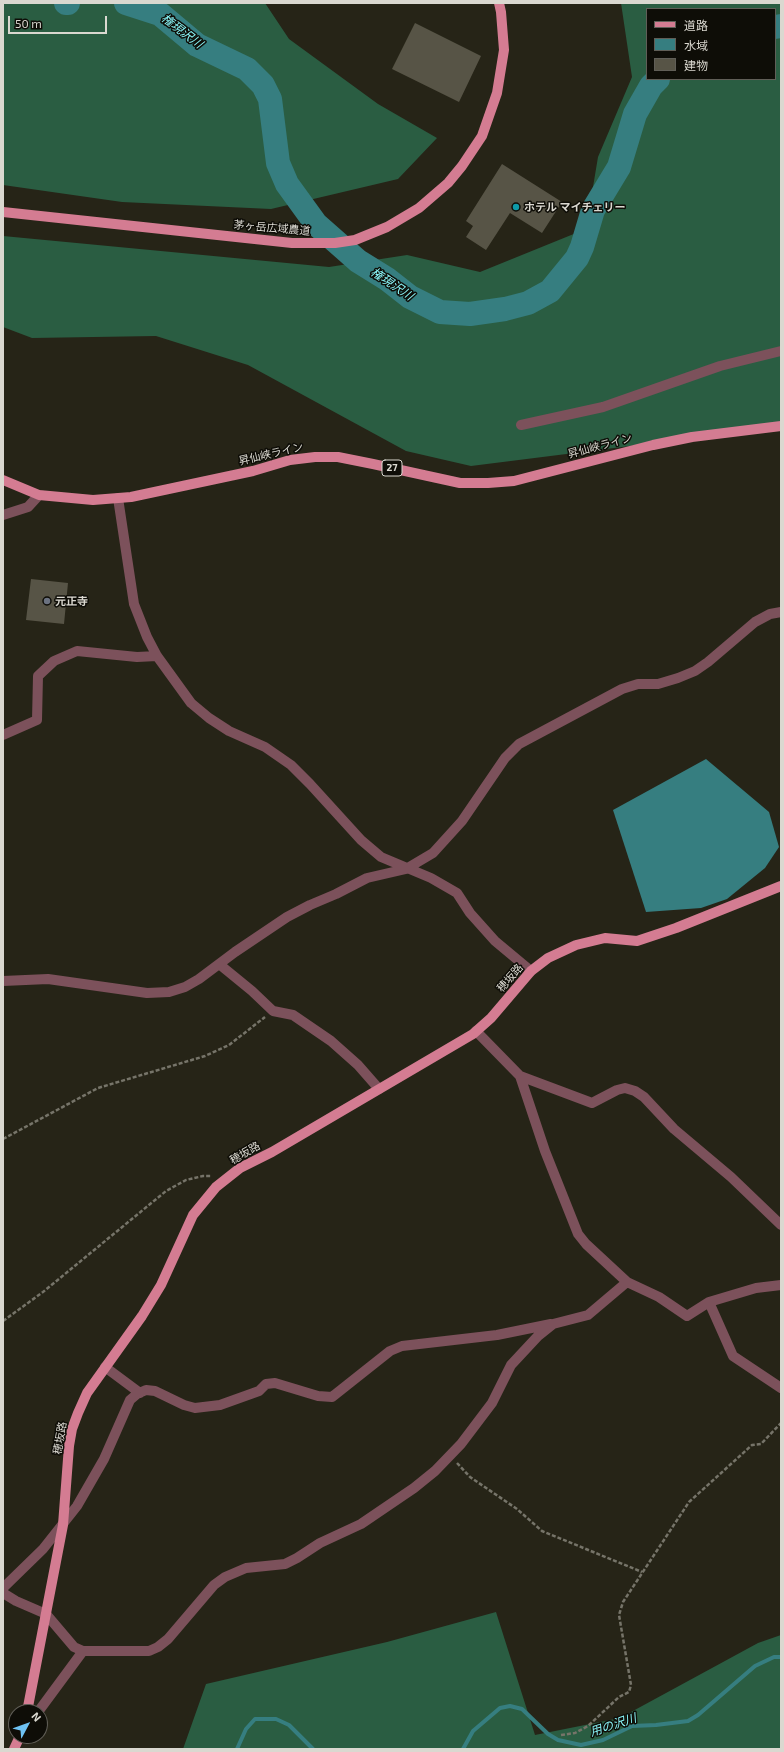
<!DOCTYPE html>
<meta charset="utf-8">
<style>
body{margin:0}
#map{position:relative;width:784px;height:1752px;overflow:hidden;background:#262417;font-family:"Exo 2","Noto Sans JP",sans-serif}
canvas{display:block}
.frame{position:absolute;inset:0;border:4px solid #dad8d0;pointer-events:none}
.legend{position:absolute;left:646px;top:8px;width:130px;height:72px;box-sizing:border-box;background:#0e0d07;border:1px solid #605e57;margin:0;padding:5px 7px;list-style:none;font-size:12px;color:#dad8d0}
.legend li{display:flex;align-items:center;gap:8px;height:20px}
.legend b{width:20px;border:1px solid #605e57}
.north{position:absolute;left:8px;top:1704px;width:40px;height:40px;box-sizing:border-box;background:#0e0d07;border:1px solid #605e57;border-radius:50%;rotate:49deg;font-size:11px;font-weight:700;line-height:16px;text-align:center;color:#dad8d0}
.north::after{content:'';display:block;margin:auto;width:14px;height:18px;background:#6ec2f3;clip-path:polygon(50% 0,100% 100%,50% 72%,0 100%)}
.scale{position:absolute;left:8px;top:16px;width:99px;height:18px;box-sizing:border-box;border:2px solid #dad8d0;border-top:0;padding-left:5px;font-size:12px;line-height:14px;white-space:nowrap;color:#dad8d0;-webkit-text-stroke:3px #0e0d07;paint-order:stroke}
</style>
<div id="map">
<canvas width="784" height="1752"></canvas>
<div class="frame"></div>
<ul class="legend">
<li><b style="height:5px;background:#d47c92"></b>道路</li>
<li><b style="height:11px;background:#367e80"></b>水域</li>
<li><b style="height:11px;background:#575446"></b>建物</li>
</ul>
<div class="north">N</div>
<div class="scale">50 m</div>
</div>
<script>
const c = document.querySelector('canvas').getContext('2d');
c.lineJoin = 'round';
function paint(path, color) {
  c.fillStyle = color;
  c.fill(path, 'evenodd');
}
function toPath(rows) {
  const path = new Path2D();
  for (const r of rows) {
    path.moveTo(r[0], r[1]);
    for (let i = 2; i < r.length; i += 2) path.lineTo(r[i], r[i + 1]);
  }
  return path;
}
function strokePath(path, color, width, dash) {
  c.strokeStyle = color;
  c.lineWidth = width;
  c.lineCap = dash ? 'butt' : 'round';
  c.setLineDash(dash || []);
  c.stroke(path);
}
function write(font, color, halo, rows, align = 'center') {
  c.font = font + ' "Exo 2","Noto Sans JP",sans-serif';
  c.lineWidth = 3;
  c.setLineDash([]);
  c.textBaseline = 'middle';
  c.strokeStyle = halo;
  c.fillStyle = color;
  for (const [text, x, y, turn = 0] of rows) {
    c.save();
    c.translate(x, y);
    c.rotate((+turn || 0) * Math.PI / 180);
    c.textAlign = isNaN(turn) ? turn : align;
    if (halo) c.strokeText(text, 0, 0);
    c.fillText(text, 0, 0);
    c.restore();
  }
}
paint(toPath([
 [3,3,265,3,289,39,378,104,437,138,398,179,271,209,122,202,3,185],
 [621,3,781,3,781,427,471,466,406,451,248,365,156,336,32,338,3,327,3,236,329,267,407,255,480,272,586,229,598,157,632,77],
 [647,9,775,9,775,79,647,79],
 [496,1612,535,1735,620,1718,758,1643,781,1635,781,1749,183,1749,206,1684,387,1642]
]), '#2a5d42');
paint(toPath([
 [706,759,769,812,779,847,765,868,727,899,701,908,646,912,613,810]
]), '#367e80');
strokePath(toPath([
 [237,1749,246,1729,255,1719,276,1719,289,1725,313,1749],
 [463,1749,473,1731,500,1708,510,1706,522,1709,548,1734,558,1740,581,1745,603,1740,632,1726,656,1725,688,1721,698,1715,755,1666,774,1657,781,1657]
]), '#367e80', 4);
strokePath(toPath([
 [66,3,68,3],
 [126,3,160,14,197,45,247,69,263,85,270,99,278,163,287,184,316,224,358,261,387,279,410,297,440,312,470,314,505,309,528,303,550,291,577,258,582,247,593,210,619,167,635,114,651,86,658,79],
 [775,27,781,26]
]), '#367e80', 24);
paint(toPath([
 [415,23,481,56,459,102,392,69],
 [502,164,562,202,542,233,510,213,486,250,466,237,473,226,466,221],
 [31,579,68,583,64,624,26,620]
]), '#575446');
strokePath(toPath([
 [3,1139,98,1088,205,1056,229,1045,265,1017],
 [3,1321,43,1292,166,1191,186,1180,203,1176,212,1176],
 [457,1463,470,1477,517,1509,542,1531,642,1572],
 [561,1735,575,1733,588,1726,619,1697,629,1692,631,1685,619,1615,623,1602,689,1502,752,1445,761,1444,781,1423]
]), '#767469', 2.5, [4, 2]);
strokePath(toPath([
 [521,425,603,407,720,366,781,351],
 [118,498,134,604,147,637,157,656,191,703,209,718,229,731,265,747,291,765,310,784,361,840,381,857,431,878,457,893,470,913,495,941,531,971],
 [3,515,28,507,39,495],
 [3,735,37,720,38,676,54,661,77,651,137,657,157,656],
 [219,964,252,991,273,1011,293,1015,331,1041,358,1065,379,1089],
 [3,981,48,979,147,993,169,992,185,987,199,979,235,952,287,917,310,905,336,894,367,878,406,869,433,853,462,821,505,758,519,744,622,689,638,684,658,684,678,678,695,671,708,662,755,622,770,614,781,612],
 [476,1031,520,1076,545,1151,578,1234,586,1244,627,1282,659,1297,687,1316,709,1302,756,1288,781,1285],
 [520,1076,592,1103,617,1090,625,1088,635,1091,644,1097,674,1129,731,1177,781,1225],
 [709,1302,733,1356,781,1388],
 [105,1367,140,1393],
 [3,1588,43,1549,77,1506,104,1459,130,1400,137,1394,146,1390,155,1391,184,1405,195,1408,220,1405,259,1391,266,1384,275,1383,318,1396,332,1397,390,1351,402,1346,497,1335,551,1324],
 [3,1593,16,1601,46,1614,74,1647,83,1651],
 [38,1712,83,1651,149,1651,158,1647,168,1639,214,1585,225,1577,246,1568,285,1564,297,1558,320,1543,361,1524,414,1488,435,1471,461,1444,492,1403,511,1365,538,1336,553,1324,588,1315,627,1282]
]), '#7c515b', 10);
strokePath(toPath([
 [3,212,292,243,335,243,355,240,387,227,419,208,448,183,462,166,482,136,497,93,504,50,501,12,499,3],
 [3,480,39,495,93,500,131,497,253,471,290,460,315,457,338,457,373,464,460,483,488,483,514,481,653,445,692,437,781,426],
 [27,1712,63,1525,69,1446,72,1429,78,1413,87,1393,142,1316,161,1285,193,1215,216,1187,240,1168,272,1152,473,1034,491,1018,531,971,548,958,576,945,605,938,637,941,676,928,781,886],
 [14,1749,20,1736]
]), '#d47c92', 10);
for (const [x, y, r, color] of [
 [516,207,4,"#0f9aa8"],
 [47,601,4,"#6b7280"]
]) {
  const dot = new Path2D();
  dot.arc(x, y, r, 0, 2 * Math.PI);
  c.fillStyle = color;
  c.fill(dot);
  strokePath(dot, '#0e0d07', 1.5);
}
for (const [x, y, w] of [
 [392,468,20]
]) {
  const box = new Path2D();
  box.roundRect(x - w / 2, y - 8, w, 16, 3);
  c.fillStyle = '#0e0d07';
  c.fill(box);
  strokePath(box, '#dad8d0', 1);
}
write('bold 10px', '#dad8d0', null, [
 ["27",392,468]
]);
write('bold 11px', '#dad8d0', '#0e0d07', [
 ["ホテル マイチェリー",524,207],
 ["元正寺",55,601]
], 'left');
write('11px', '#dad8d0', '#0e0d07', [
 ["茅ヶ岳広域農道",272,228,5],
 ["昇仙峡ライン",600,446,-15],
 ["昇仙峡ライン",271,454,-13],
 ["穂坂路",510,978,-49],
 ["穂坂路",245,1153,-30],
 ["穂坂路",60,1438,-80]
]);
write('italic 12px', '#8af7fa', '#0e0d07', [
 ["権現沢川",182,31,37],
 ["権現沢川",392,284,34],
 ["用の沢川",613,1725,-18]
]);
</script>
